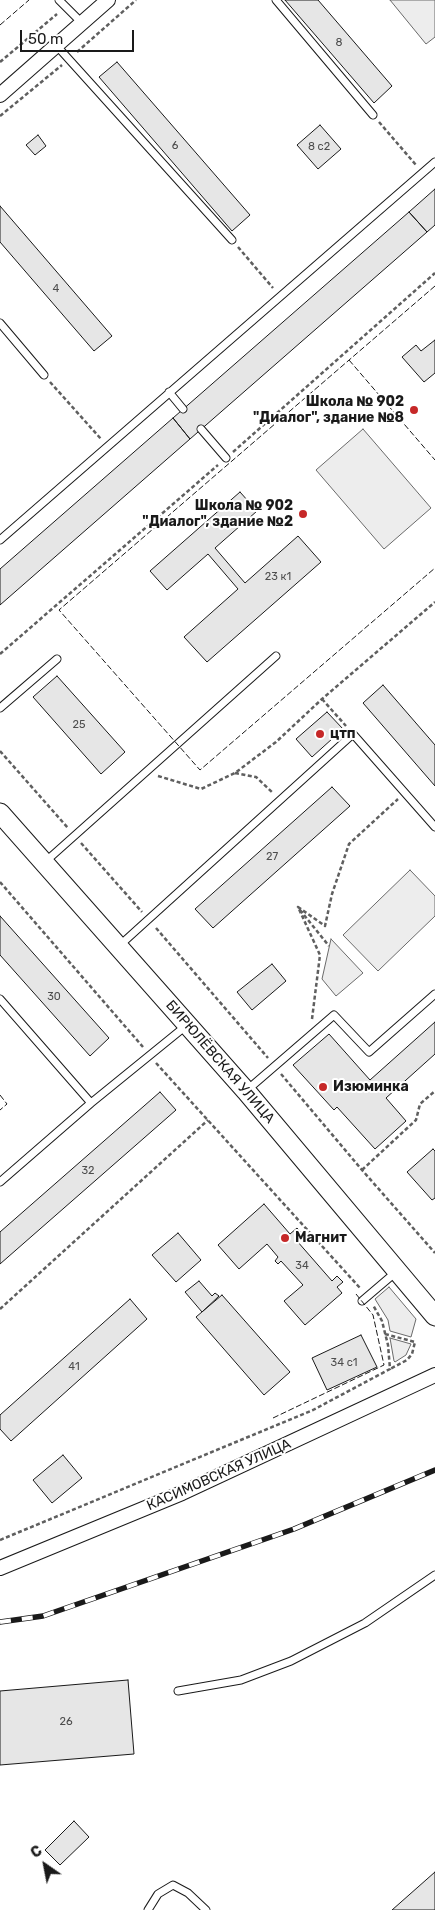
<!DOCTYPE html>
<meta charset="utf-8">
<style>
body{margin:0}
#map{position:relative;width:435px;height:1910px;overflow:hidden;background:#fff;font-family:Rubik,sans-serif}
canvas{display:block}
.north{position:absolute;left:20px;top:1840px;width:50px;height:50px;-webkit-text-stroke:4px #fff;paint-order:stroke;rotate:327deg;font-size:14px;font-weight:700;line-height:20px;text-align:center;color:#1a1a1a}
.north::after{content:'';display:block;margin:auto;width:18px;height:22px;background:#1a1a1a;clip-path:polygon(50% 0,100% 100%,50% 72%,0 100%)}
.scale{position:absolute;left:20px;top:30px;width:114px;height:22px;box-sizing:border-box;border:2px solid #1a1a1a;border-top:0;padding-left:6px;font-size:15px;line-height:18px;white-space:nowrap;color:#1a1a1a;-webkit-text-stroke:4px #fff;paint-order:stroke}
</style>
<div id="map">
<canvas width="435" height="1910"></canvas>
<div class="north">С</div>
<div class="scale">50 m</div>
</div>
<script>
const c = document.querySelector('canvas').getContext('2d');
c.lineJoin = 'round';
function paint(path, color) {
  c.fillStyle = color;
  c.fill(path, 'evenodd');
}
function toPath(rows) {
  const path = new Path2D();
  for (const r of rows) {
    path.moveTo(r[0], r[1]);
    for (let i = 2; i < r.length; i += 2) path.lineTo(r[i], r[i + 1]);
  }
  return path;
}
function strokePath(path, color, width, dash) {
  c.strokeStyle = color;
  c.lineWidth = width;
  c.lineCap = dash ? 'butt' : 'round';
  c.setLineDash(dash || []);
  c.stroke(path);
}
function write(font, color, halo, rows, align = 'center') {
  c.font = font + ' Rubik,sans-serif';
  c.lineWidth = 4;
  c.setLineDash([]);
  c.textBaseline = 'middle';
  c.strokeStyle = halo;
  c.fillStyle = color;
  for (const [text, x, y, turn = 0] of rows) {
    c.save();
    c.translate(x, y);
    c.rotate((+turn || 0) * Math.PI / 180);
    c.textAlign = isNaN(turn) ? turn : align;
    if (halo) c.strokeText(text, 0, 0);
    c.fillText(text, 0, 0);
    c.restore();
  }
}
const built = toPath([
 [390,0,435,0,435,37,426,44,390,0],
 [363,429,431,508,384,549,316,470,363,429],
 [410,870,435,896,435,916,378,971,343,935,410,870],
 [331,939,363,973,336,996,322,979,331,939],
 [389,1287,416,1319,411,1337,390,1331,388,1320,375,1299,389,1287],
 [390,1338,411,1344,406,1355,395,1362,394,1361,390,1338]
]);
paint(built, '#ededed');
strokePath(built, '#6a6a6a', 1);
const building = toPath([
 [285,0,318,0,392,86,374,103,285,0],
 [117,62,250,215,232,231,99,77,117,62],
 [320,125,341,149,318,169,297,145,320,125],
 [38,135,46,146,35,155,26,145,38,135],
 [435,189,435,225,427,232,409,212,435,189],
 [0,206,112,336,94,351,0,242,0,206],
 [409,212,427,232,190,439,173,418,409,212],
 [435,340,435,373,424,382,402,357,416,345,421,351,435,340],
 [173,418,190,439,0,605,0,569,173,418],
 [240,492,257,511,215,548,245,583,298,536,321,562,207,662,184,637,238,589,208,554,167,590,150,571,240,492],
 [57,676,125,752,101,774,33,697,57,676],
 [383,685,435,745,435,786,363,703,383,685],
 [327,712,343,729,312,757,296,739,327,712],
 [332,787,350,806,213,928,195,909,332,787],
 [0,916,109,1038,90,1056,0,955,0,916],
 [272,964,286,981,252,1010,237,992,272,964],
 [435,1022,435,1054,386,1098,406,1121,375,1149,337,1107,334,1110,293,1065,329,1034,370,1080,435,1022],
 [160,1092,176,1110,0,1264,0,1232,160,1092],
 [433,1149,435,1151,435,1198,432,1200,407,1172,433,1149],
 [264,1204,290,1234,297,1228,304,1236,297,1241,332,1281,337,1276,343,1282,337,1287,342,1293,305,1325,284,1301,303,1285,281,1261,278,1264,275,1261,278,1257,267,1244,239,1269,218,1245,264,1204],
 [178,1233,201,1260,176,1282,152,1255,178,1233],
 [199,1281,212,1296,215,1293,219,1296,202,1312,185,1292,199,1281],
 [222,1295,290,1372,264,1395,196,1317,222,1295],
 [130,1299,147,1319,11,1441,0,1429,0,1415,130,1299],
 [361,1335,377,1367,327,1390,312,1358,361,1335],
 [63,1455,82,1478,52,1503,33,1480,63,1455],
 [128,1680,134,1754,0,1765,0,1691,128,1680],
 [74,1821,89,1837,60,1865,45,1850,74,1821],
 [435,1872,435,1910,392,1910,435,1872]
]);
paint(building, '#e6e6e6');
strokePath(building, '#1a1a1a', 1);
const lane = toPath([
 [59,0,82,23],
 [276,0,373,115],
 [56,45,232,240],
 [0,323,44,375],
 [169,392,183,409],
 [201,429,226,458],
 [0,540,435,162],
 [0,708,57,659],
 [45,862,276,656],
 [119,946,353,734,435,827],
 [0,999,91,1103],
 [246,1091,334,1015,369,1052,435,994],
 [0,1182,91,1103,187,1025],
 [362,1301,396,1272],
 [178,1691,241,1680,291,1661,365,1623,435,1575],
 [148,1910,158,1894,173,1885,188,1893,206,1910]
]);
const street = toPath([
 [0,95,108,0],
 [0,1568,182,1493,435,1375]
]);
const secondary = toPath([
 [0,813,246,1091,435,1316]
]);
strokePath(lane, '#1a1a1a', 9);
strokePath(street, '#1a1a1a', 16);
strokePath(secondary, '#1a1a1a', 21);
strokePath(toPath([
 [77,52,136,0],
 [0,62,57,14],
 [0,116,62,65],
 [379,122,416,165],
 [238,247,273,288],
 [50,382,101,439],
 [233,452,435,273],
 [0,654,218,465],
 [322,699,346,726],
 [0,751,68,828],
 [235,773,256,777,272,792],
 [158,776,201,789,235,773,276,742,322,699,435,602],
 [81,843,142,912],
 [0,882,143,1047],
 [300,910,329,946],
 [156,928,268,1058],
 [312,1019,320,955,298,907,325,926,332,894,349,844,398,799],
 [156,1063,360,1288],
 [281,1074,362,1170,435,1253],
 [362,1170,416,1120,420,1104,435,1091],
 [0,1309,208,1120],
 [385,1334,415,1342,412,1354,407,1360,390,1369],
 [0,1540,313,1410,390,1369,388,1345,382,1321,373,1305]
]), '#5f5f5f', 2.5, [4, 2.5]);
strokePath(lane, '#fff', 7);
strokePath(street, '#fff', 14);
strokePath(secondary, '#fff', 19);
const rail = toPath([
 [0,1622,43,1616,294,1529,435,1470]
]);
strokePath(rail, '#1a1a1a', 5.5);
strokePath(rail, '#fff', 4, [11]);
strokePath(toPath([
 [0,25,29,0],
 [435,286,59,610,200,770,435,568],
 [349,360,435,460],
 [0,1095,7,1104,0,1110],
 [273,1418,384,1365,373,1315,356,1294]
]), '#1a1a1a', 1, [6, 2.5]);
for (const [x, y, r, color] of [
 [414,410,5,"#c62828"],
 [303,514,5,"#c62828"],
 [320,734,5,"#c62828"],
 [323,1087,5,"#c62828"],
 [285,1238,5,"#c62828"]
]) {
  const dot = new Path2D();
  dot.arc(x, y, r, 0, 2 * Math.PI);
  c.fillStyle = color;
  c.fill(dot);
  strokePath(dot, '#fff', 2);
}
write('11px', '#4d4d4d', null, [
 ["8",339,43],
 ["6",175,146],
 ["8 с2",319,147],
 ["4",56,289],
 ["23 к1",278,577],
 ["25",79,725],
 ["27",272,857],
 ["30",54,997],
 ["32",88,1171],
 ["34",302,1266],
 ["34 с1",344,1363],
 ["41",74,1367],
 ["26",66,1722]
]);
write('bold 14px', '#1a1a1a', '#fff', [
 ["Школа № 902",404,402,"right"],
 ["\"Диалог\", здание №8",404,418,"right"],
 ["Школа № 902",293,506,"right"],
 ["\"Диалог\", здание №2",293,522,"right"],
 ["цтп",330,734],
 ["Изюминка",333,1087],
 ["Магнит",295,1238]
], 'left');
write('14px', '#1a1a1a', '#fff', [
 ["БИРЮЛЁВСКАЯ УЛИЦА",220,1062,49],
 ["КАСИМОВСКАЯ УЛИЦА",219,1475,-24]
]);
</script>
